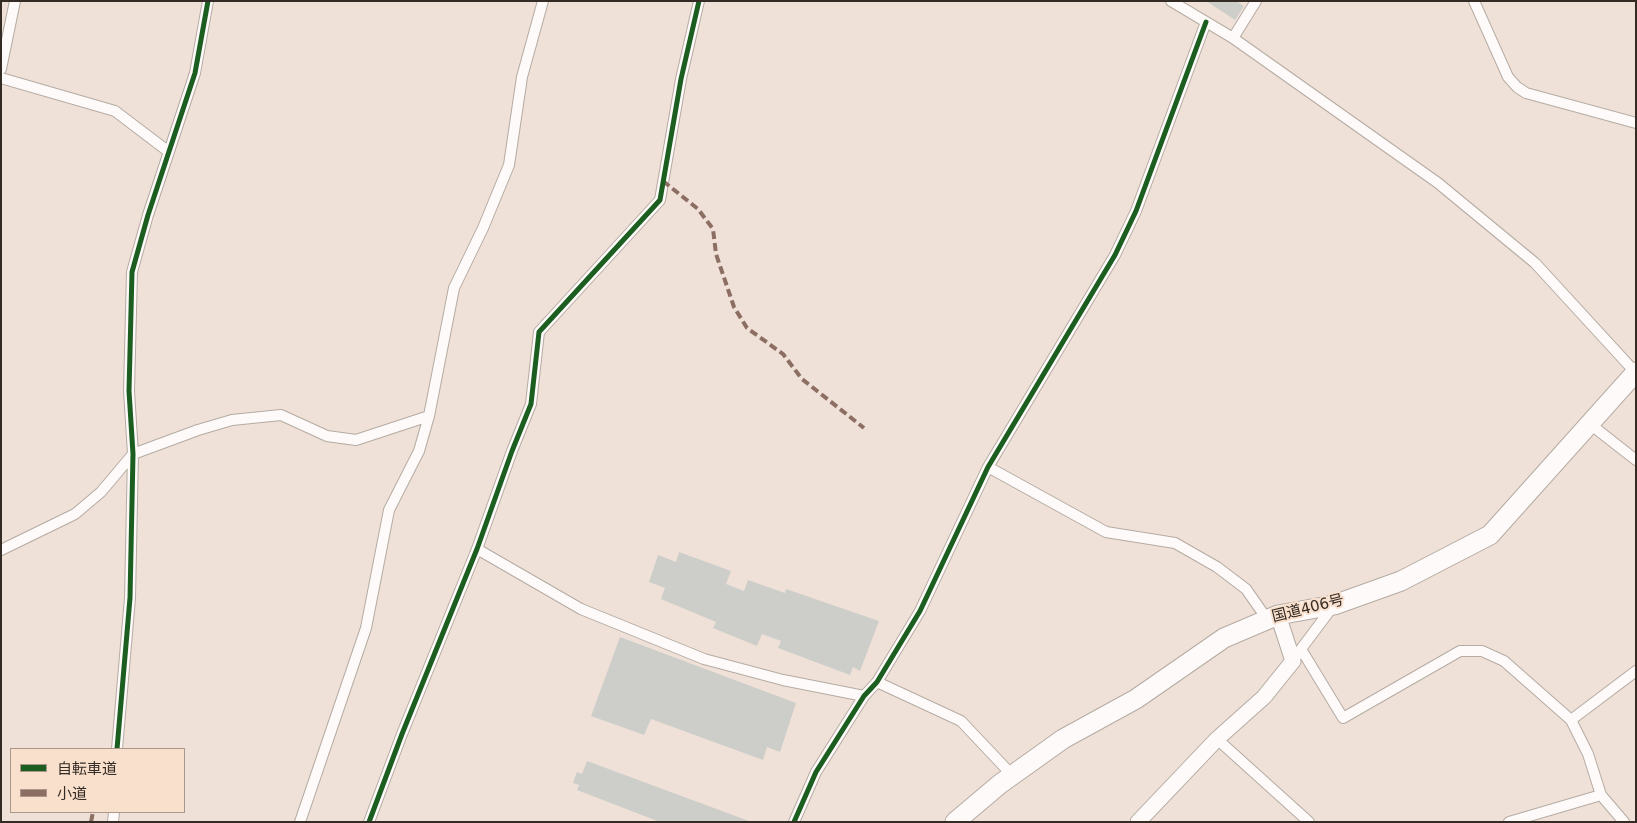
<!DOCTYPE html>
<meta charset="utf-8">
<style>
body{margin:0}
#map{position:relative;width:1637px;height:823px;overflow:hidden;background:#efe1d7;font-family:"DejaVu Sans","Noto Sans JP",sans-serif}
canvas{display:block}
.frame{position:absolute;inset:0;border:2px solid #352b25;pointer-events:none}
.legend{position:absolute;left:10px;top:748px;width:175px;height:65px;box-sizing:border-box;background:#f9e0cd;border:1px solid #ab988a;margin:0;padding:6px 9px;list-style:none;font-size:15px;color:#352b25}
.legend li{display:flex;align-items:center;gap:10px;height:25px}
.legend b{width:25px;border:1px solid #ab988a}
</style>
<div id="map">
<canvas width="1637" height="823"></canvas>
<div class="frame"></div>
<ul class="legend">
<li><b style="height:6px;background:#1b5e20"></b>自転車道</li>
<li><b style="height:6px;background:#8d6e63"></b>小道</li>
</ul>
</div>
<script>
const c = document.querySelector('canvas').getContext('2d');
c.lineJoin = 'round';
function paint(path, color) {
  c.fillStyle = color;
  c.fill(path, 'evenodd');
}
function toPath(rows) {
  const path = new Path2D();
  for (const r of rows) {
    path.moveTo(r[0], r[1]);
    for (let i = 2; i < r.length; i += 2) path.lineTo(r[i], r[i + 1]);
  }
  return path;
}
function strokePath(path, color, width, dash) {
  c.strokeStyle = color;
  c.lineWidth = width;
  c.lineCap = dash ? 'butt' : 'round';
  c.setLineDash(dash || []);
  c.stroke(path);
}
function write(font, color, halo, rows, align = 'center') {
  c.font = font + ' "DejaVu Sans","Noto Sans JP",sans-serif';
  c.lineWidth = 4;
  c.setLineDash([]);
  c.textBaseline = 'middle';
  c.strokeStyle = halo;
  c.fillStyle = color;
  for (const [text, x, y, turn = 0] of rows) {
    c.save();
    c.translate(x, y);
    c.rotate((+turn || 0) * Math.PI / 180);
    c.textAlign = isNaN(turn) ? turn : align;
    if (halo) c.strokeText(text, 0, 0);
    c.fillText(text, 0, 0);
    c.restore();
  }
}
paint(toPath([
 [1206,1,1236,1,1244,6,1235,20],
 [679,552,731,571,726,584,744,591,748,580,785,593,786,589,879,621,860,671,853,667,850,675,778,648,781,641,762,634,757,646,713,628,716,622,661,599,665,588,649,582,658,555,676,562],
 [620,637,796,703,780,752,767,747,763,760,651,719,644,735,591,716],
 [587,761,749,821,748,822,660,822,577,790,579,785,573,783,577,772,582,774]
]), '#cdceca');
const street = toPath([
 [1171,1,1233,38,1438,183,1535,263,1636,373],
 [1474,1,1508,77,1517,87,1526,93,1636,123],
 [1233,38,1256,1],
 [1,69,15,1],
 [1,78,115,111,169,152],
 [1590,424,1636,460],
 [988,467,1106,532,1175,543,1217,567,1246,589,1267,619],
 [477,549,581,609,704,659,783,680,864,696],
 [1,550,75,514,101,492,133,454,198,430,232,420,281,415,327,436,356,440,429,416],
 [1301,649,1334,605],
 [1293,661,1301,649,1343,718,1460,651,1482,651,1504,661,1571,720,1588,754,1601,795,1624,822],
 [877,682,961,721,1012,775],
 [1571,720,1636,671],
 [1217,739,1309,822],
 [117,749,130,598,133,454,129,391,132,272,148,215,195,73,208,1],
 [113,822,114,812],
 [300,822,366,628,389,510,419,451,429,416,454,288,483,228,509,165,522,77,543,1],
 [369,822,402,734,477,549,512,451,531,404,539,332,660,200,681,79,699,1],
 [794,822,816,772,864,696,877,682,920,611,988,467,1115,255,1136,211,1206,22],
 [1509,822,1601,795]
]);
const secondary = toPath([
 [1138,822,1217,739,1264,697,1293,661,1278,615]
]);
const highway = toPath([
 [955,822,1000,784,1063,739,1136,699,1224,638,1278,615,1334,605,1401,581,1490,535,1636,372]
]);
strokePath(street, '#b5aba3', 12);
strokePath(secondary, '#b5aba3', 17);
strokePath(highway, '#b5aba3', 21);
strokePath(street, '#fdfaf9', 10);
strokePath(secondary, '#fdfaf9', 15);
strokePath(highway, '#fdfaf9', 19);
strokePath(toPath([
 [663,181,698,209,713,229,716,254,734,307,747,328,783,354,802,379,864,428],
 [91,822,93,812]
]), '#8d6e63', 4, [8, 4]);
strokePath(toPath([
 [117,749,130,598,133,454,129,391,132,272,148,215,195,73,208,1],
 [369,822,402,734,477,549,512,451,531,404,539,332,660,200,681,79,699,1],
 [794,822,816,772,864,696,877,682,920,611,988,467,1115,255,1136,211,1206,22]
]), '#1b5e20', 5);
write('15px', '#352b25', '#f9e0cd', [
 ["国道406号",1308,609,-14]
]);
</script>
